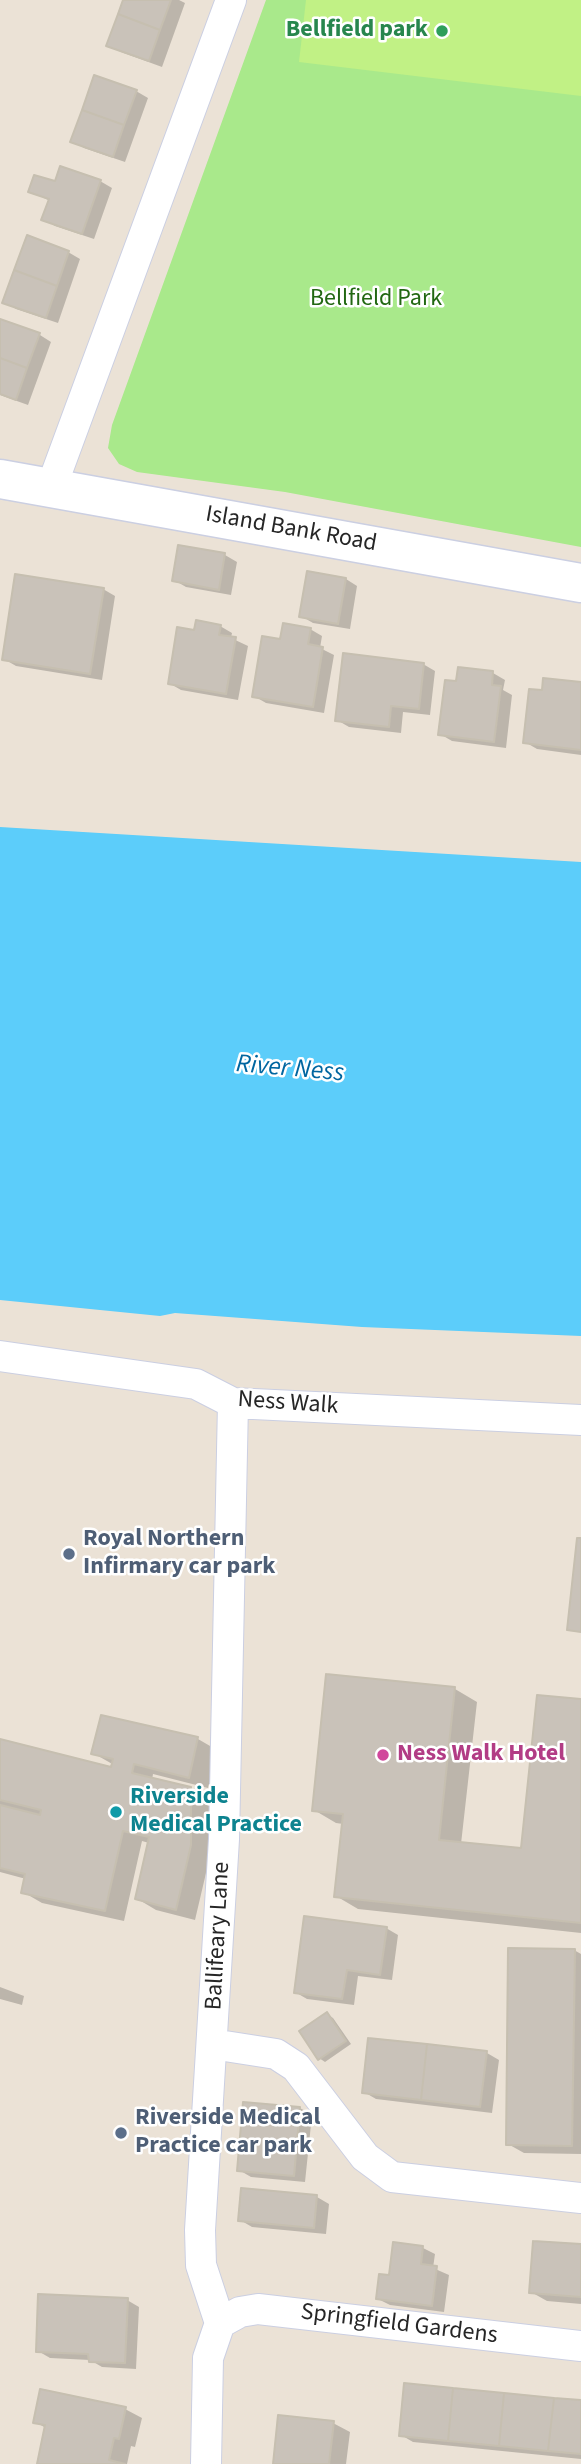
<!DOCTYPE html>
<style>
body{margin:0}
canvas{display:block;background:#ebe2d6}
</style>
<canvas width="581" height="2464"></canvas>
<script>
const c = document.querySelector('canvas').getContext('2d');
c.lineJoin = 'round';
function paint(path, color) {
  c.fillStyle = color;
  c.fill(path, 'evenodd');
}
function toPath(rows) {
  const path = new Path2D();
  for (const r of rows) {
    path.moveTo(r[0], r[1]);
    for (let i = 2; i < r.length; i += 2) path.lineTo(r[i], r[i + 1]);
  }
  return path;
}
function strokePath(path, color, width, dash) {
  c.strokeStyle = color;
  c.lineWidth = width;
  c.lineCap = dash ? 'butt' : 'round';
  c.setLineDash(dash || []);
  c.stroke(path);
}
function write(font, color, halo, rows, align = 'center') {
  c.font = font + ' "Source Sans 3",sans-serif';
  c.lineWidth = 5;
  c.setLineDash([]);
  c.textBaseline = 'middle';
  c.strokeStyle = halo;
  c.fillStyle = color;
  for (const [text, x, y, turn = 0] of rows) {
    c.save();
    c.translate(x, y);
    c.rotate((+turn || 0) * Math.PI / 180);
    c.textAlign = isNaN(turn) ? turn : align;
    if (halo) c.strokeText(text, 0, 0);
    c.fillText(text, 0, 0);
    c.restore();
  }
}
paint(toPath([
 [266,0,581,0,581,547,285,492,137,472,119,464,108,448,112,425]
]), '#a9e98b');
paint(toPath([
 [306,0,581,0,581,96,299,62]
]), '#c1f185');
paint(toPath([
 [0,827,581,862,581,1336,362,1327,175,1313,160,1316,0,1300]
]), '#5ccdfa');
paint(toPath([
 [125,0,179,0,185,3,162,67,121,52,109,45],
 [136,91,148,98,125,162,84,148,72,141],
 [100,181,112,188,94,239,55,226,44,219,50,201,30,191,56,184],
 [68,252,80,259,58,323,16,309,4,302],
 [0,321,40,335,51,342,28,405,0,395],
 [225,555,237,562,231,595,186,587,174,580],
 [346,579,357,586,350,629,313,623,301,616],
 [103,589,115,596,102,680,16,666,4,659],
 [220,626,232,633,231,638,248,646,238,700,181,690,169,683,196,632],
 [310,629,322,636,320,648,334,655,324,713,266,703,254,696,282,641],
 [423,664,435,671,430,715,403,712,401,733,349,727,337,720],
 [459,669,493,673,505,680,503,690,512,695,506,748,452,741,440,734,458,683],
 [581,684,581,755,537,749,525,742,543,692],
 [455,1689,477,1702,461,1844,522,1850,581,1701,581,1933,358,1909,336,1896,343,1824,336,1823,314,1810],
 [102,1717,198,1739,217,1750,208,1788,153,1774,152,1780,191,1789,210,1800,210,1856,195,1920,156,1910,136,1898,149,1843,142,1841,124,1921,42,1903,23,1892,26,1879,0,1872,0,1741,113,1769,114,1765,93,1753],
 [386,1928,398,1935,392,1980,358,1976,354,2005,307,1999,295,1992],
 [574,1950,581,1954,581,2154,524,2153,508,2144],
 [0,1987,24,1996,22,2005,0,1999],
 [327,2014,333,2018,351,2044,325,2062,319,2058],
 [487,2053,499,2060,492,2113,376,2099,364,2092],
 [300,2108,312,2115,305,2182,251,2177,239,2170],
 [242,2190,317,2197,329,2204,326,2234,252,2227,240,2220],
 [394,2244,423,2248,435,2254,433,2268,449,2275,444,2312,390,2305,378,2299,390,2277],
 [581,2246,581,2304,547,2301,531,2292],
 [127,2300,139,2307,136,2369,102,2367,90,2360,50,2358,38,2351],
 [581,2402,581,2459,413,2442,401,2435],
 [125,2409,142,2418,135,2447,131,2446,127,2464,39,2464,46,2428,35,2422],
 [333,2423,350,2432,346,2464,275,2464]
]), '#0003');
const building = toPath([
 [123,0,171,0,160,30,118,14,123,0],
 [118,14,160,30,149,61,106,46,118,14],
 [94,75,137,90,124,125,82,110,94,75],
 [82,110,124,125,113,157,70,142,82,110],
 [60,166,101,180,82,234,41,220,49,199,28,192,34,175,55,181,60,166],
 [27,235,69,251,57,286,14,270,27,235],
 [14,270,57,286,46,318,2,303,14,270],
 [0,319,40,333,27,368,0,358,0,319],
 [0,358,27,368,16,400,0,394,0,358],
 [178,545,225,553,219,590,172,581,178,545],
 [307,571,346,578,338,624,299,617,307,571],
 [15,574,104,588,90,674,2,660,15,574],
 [196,620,221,625,219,635,236,637,226,694,168,684,177,627,194,630,196,620],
 [283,623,311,628,308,644,323,647,313,707,252,697,262,636,280,639,283,623],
 [343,653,424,663,419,709,391,706,389,727,335,721,343,653],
 [458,667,493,671,492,685,501,686,494,742,438,735,445,680,456,681,458,667],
 [543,678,581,682,581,750,523,743,529,689,542,690,543,678],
 [577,1538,581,1538,581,1632,567,1630,577,1538],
 [326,1674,455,1687,439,1840,521,1848,537,1695,581,1699,581,1923,334,1897,343,1814,312,1811,326,1674],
 [101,1715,198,1737,189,1778,134,1764,132,1773,191,1787,191,1845,176,1910,135,1899,149,1837,123,1831,105,1911,21,1893,25,1874,0,1868,0,1805,40,1815,41,1810,0,1800,0,1739,111,1767,113,1759,91,1754,101,1715],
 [304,1916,387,1927,380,1975,347,1970,342,1999,294,1993,304,1916],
 [508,1948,575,1949,572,2146,506,2145,508,1948],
 [327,2012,346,2041,318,2060,299,2031,327,2012],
 [368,2038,427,2044,421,2100,362,2093,368,2038],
 [427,2044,487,2051,480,2107,421,2100,427,2044],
 [243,2102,300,2107,294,2176,237,2171,243,2102],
 [241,2188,317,2195,314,2228,238,2221,241,2188],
 [533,2241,581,2244,581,2297,529,2293,533,2241],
 [393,2242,423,2246,421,2264,437,2266,432,2306,376,2299,379,2274,389,2275,393,2242],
 [38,2294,128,2298,125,2363,89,2362,88,2354,36,2352,38,2294],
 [404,2383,453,2388,448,2441,399,2436,404,2383],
 [453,2388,504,2393,499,2446,448,2441,453,2388],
 [40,2389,126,2407,119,2439,114,2438,109,2460,125,2464,37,2464,45,2425,33,2423,40,2389],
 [504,2393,554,2398,548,2451,499,2446,504,2393],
 [554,2398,581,2400,581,2454,548,2451,554,2398],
 [278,2415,334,2421,329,2464,273,2464,278,2415]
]);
paint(building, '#c9c2b9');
strokePath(building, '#c6bfb0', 2);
const minor = toPath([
 [51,488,231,0],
 [0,1356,196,1384,233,1403,581,1420],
 [212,2044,276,2054,296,2067,365,2157,392,2177,581,2198],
 [220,2323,240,2312,258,2309,581,2346],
 [206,2464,208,2358,220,2323,201,2265,200,2230,224,1839,233,1403]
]);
const secondary = toPath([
 [0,479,581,583]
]);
strokePath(minor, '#cbcfe2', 32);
strokePath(secondary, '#cbcfe2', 41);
strokePath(minor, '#fff', 30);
strokePath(secondary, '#fff', 38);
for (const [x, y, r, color] of [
 [442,31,7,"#2e9e5b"],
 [69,1554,7,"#5c6f8a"],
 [383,1755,7,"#d1479c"],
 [116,1812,7,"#0f9aa8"],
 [121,2133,7,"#5c6f8a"]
]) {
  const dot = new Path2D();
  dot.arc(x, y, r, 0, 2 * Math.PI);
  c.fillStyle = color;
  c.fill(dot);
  strokePath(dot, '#fff', 2.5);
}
write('bold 24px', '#27864d', '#fff', [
 ["Bellfield park",428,31]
], 'right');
write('24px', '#226812', '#fff', [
 ["Bellfield Park",376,300]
]);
write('24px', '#262626', '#fff', [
 ["Island Bank Road",291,530,10],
 ["Ness Walk",288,1404,4],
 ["Ballifeary Lane",219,1936,-87],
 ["Springfield Gardens",399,2325,7]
]);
write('bold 24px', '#4e5e75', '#fff', [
 ["Royal Northern",83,1540],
 ["Infirmary car park",83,1568],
 ["Riverside Medical",135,2119],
 ["Practice car park",135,2147]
], 'left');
write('bold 24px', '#b23c85', '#fff', [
 ["Ness Walk Hotel",397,1755]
], 'left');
write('bold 24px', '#0d838f', '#fff', [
 ["Riverside",130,1798],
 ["Medical Practice",130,1826]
], 'left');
write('italic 26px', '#0066a0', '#fff', [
 ["River Ness",290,1070,5]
]);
</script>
